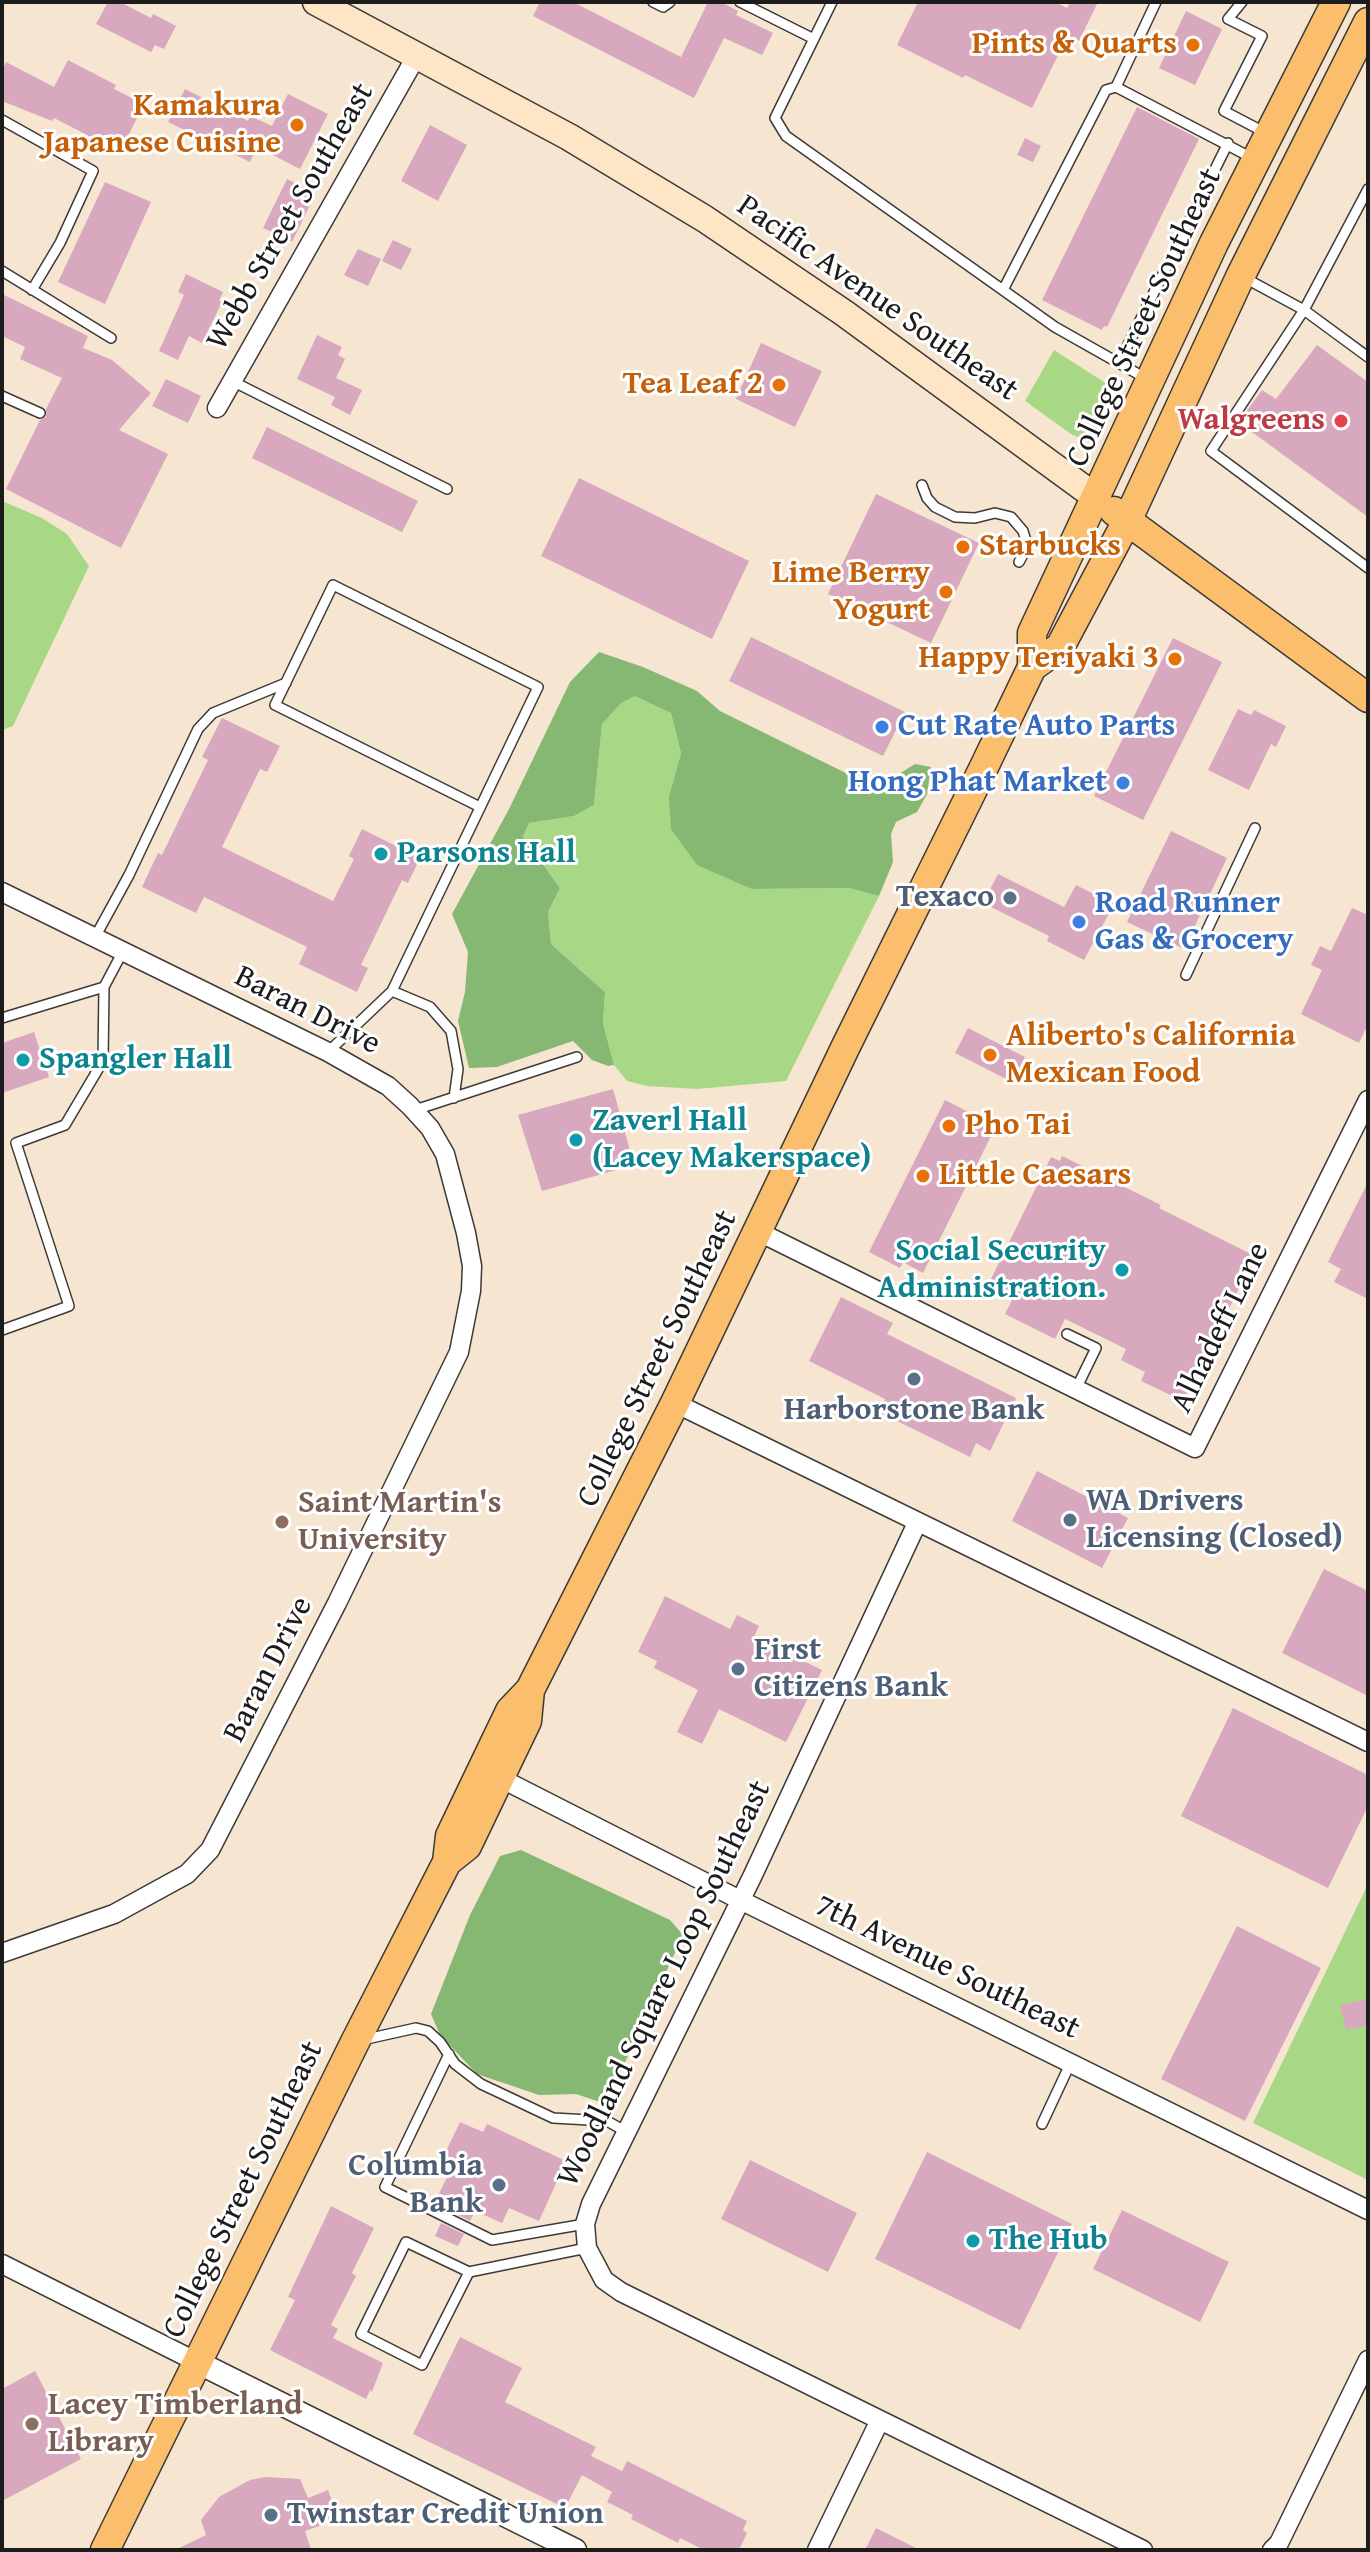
<!DOCTYPE html>
<style>
body{margin:0}
#map{position:relative;width:1370px;height:2552px;overflow:hidden;background:#f6e6d1;font-family:"Gentium Book Plus",serif}
canvas{display:block}
.frame{position:absolute;inset:0;border:4px solid #1c1c1c;pointer-events:none}
</style>
<div id="map">
<canvas width="1370" height="2552"></canvas>
<div class="frame"></div>
</div>
<script>
const c = document.querySelector('canvas').getContext('2d');
c.lineJoin = 'round';
function paint(path, color) {
  c.fillStyle = color;
  c.fill(path, 'evenodd');
}
function toPath(rows) {
  const path = new Path2D();
  for (const r of rows) {
    path.moveTo(r[0], r[1]);
    for (let i = 2; i < r.length; i += 2) path.lineTo(r[i], r[i + 1]);
  }
  return path;
}
function strokePath(path, color, width, dash) {
  c.strokeStyle = color;
  c.lineWidth = width;
  c.lineCap = dash ? 'butt' : 'round';
  c.setLineDash(dash || []);
  c.stroke(path);
}
function write(font, color, halo, rows, align = 'center') {
  c.font = font + ' "Gentium Book Plus",serif';
  c.lineWidth = 6;
  c.setLineDash([]);
  c.textBaseline = 'middle';
  c.strokeStyle = halo;
  c.fillStyle = color;
  for (const [text, x, y, turn = 0] of rows) {
    c.save();
    c.translate(x, y);
    c.rotate((+turn || 0) * Math.PI / 180);
    c.textAlign = isNaN(turn) ? turn : align;
    if (halo) c.strokeText(text, 0, 0);
    c.fillText(text, 0, 0);
    c.restore();
  }
}
paint(toPath([
 [1054,350,1118,391,1092,444,1071,434,1025,401],
 [2,501,42,518,67,534,89,566,13,726,2,730],
 [635,695,671,713,681,753,669,796,752,889,849,888,879,896,786,1081,697,1089,647,1086,627,1081,614,1065,603,1023,605,992,551,944,548,912,560,888,523,838,529,823,574,816,594,805,602,724,620,703],
 [1368,1884,1368,2180,1253,2123]
]), '#a8d886');
paint(toPath([
 [599,652,643,667,697,691,720,711,862,781,881,785,915,764,931,767,927,794,917,812,896,822,891,834,893,862,879,896,849,888,752,889,697,865,671,829,669,796,681,753,671,713,635,696,621,703,602,724,594,805,574,816,529,823,523,837,560,888,548,912,551,944,605,992,603,1023,614,1065,608,1066,592,1060,573,1041,497,1067,469,1068,458,1021,465,992,468,952,452,914,509,809,570,682],
 [521,1850,670,1920,683,1935,606,2104,576,2094,539,2095,477,2074,440,2035,431,2014,470,1915,500,1856]
]), '#86b873');
paint(toPath([
 [108,2,120,2,151,18,153,14,176,26,164,49,155,45,151,52,96,24],
 [540,2,573,2,681,57,708,2,721,2,738,11,736,15,773,33,762,55,724,38,694,98,533,16],
 [918,2,1055,2,1067,8,1070,2,1098,2,1079,41,1068,35,1032,108,965,75,963,78,897,45],
 [1186,11,1222,29,1195,85,1159,68],
 [68,60,116,85,114,89,144,104,120,152,54,118,52,121,2,101,2,71,6,62,54,87],
 [185,89,248,121,250,116,272,126,288,94,328,114,300,169,257,147,250,162,168,122],
 [1137,107,1199,139,1107,327,1104,326,1102,330,1042,300],
 [430,125,467,145,438,201,401,181],
 [1025,138,1041,146,1033,162,1017,155],
 [287,179,312,191,307,206,309,207,292,242,263,228],
 [105,182,151,202,105,304,58,282],
 [393,240,412,249,401,270,382,261],
 [358,249,381,259,368,286,344,275],
 [186,274,223,292,219,301,222,302,202,343,189,336,178,360,159,351,184,295,178,292],
 [2,294,88,336,83,348,112,360,151,393,119,430,168,454,121,548,6,489,40,420,46,417,46,409,62,378,20,359,25,347,2,336],
 [317,335,342,347,338,355,345,359,336,378,362,390,350,415,331,405,335,397,297,379],
 [761,343,822,371,795,427,736,399],
 [1317,345,1368,382,1368,517,1252,432,1259,424,1246,412,1262,390,1276,399],
 [166,379,201,396,188,423,152,406],
 [267,427,418,501,402,532,252,458],
 [579,478,749,561,712,639,541,556],
 [876,494,979,543,931,643,828,594],
 [751,637,905,712,883,756,729,681],
 [1173,638,1222,662,1143,820,1094,796],
 [1238,709,1251,715,1254,710,1286,726,1276,747,1271,744,1249,790,1208,770],
 [222,718,280,746,267,772,260,769,222,847,333,901,354,859,349,856,362,829,420,858,408,883,402,880,361,965,368,968,357,992,299,964,307,947,204,897,196,913,142,887,158,853,162,855,208,760,202,757],
 [1171,831,1227,858,1184,949,1127,922],
 [998,874,1064,907,1076,885,1114,904,1084,960,1047,941,1049,936,983,903],
 [1352,908,1368,915,1368,1024,1359,1043,1301,1014,1322,970,1311,965,1320,946,1331,951],
 [968,1028,1025,1057,1012,1082,955,1053],
 [34,1032,49,1077,2,1093,2,1043],
 [613,1089,634,1165,542,1191,518,1115],
 [945,1100,996,1126,923,1273,903,1262,900,1268,869,1252],
 [1062,1156,1161,1205,1159,1208,1255,1256,1183,1401,1141,1381,1145,1372,1121,1360,1126,1349,1065,1319,1055,1339,1005,1314,1014,1296,989,1283,1051,1157,1060,1161],
 [1368,1182,1368,1299,1334,1282,1341,1269,1328,1262],
 [841,1297,893,1323,887,1334,1016,1398,990,1451,976,1443,970,1457,879,1412,885,1399,809,1361],
 [1037,1471,1128,1518,1102,1568,1012,1521],
 [1324,1569,1368,1591,1368,1696,1282,1653],
 [665,1596,730,1629,737,1615,759,1626,754,1637,822,1670,786,1742,719,1709,702,1744,677,1732,698,1690,654,1668,657,1661,638,1652],
 [1233,1708,1368,1775,1368,1806,1328,1888,1181,1816],
 [1237,1926,1321,1968,1245,2121,1161,2079],
 [1368,1999,1368,2025,1346,2030,1340,2005],
 [460,2122,483,2132,487,2124,566,2161,539,2221,509,2208,502,2223,475,2211,470,2221,447,2209,452,2199,439,2194,447,2177,436,2172],
 [927,2152,1072,2224,1020,2330,875,2259],
 [750,2160,857,2213,828,2272,721,2219],
 [331,2206,374,2228,352,2273,356,2276,331,2325,338,2329,333,2338,383,2363,372,2392,370,2390,366,2399,270,2350,295,2300,288,2297],
 [1122,2210,1229,2262,1200,2322,1093,2269],
 [441,2223,464,2234,458,2246,435,2236],
 [460,2337,522,2368,505,2402,596,2447,591,2456,622,2471,627,2461,747,2521,743,2530,747,2533,739,2550,704,2550,680,2538,678,2543,631,2519,633,2515,607,2502,612,2492,582,2475,565,2508,413,2434],
 [35,2371,81,2459,2,2501,2,2389],
 [266,2477,300,2479,308,2498,328,2490,339,2519,305,2531,311,2550,175,2550,206,2535,201,2520,219,2497,250,2480],
 [876,2528,920,2550,865,2550]
]), '#d7a8be');
const service = toPath([
 [653,2,663,7,670,2],
 [740,2,814,39],
 [832,2,775,118,786,136,1055,327,1147,379],
 [1156,2,1116,87,1254,159],
 [1242,2,1228,19,1262,36,1224,111,1266,133],
 [2,120,93,171,60,243,32,290],
 [1368,189,1304,310,1211,451,1368,568],
 [2,271,111,338],
 [1243,277,1304,310,1368,357],
 [1003,290,1106,90,1116,87],
 [1119,363,1228,143],
 [230,380,447,489],
 [2,396,40,413],
 [922,485,927,498,935,507,955,517,975,518,995,513,1011,517,1023,531,1026,541,1025,551,1019,562],
 [94,939,129,875,198,729,213,713,286,683],
 [1186,975,1255,828],
 [392,991,430,1007,451,1031,458,1069,454,1098],
 [2,1018,104,987,122,953],
 [328,1052,392,991,538,687,333,585,275,705,480,807],
 [415,1110,577,1057],
 [2,1330,69,1306,16,1143,65,1125,103,1061,104,987],
 [1067,1334,1096,1348,1076,1389],
 [362,2040,416,2028,428,2031,440,2042,455,2064,481,2084,553,2118,607,2121,625,2131],
 [449,2054,385,2187,492,2240,585,2224],
 [1042,2124,1071,2062],
 [469,2272,406,2242,361,2334,422,2365,469,2272,587,2248]
]);
const minor = toPath([
 [217,408,417,55],
 [2,892,328,1052,388,1086,410,1106,430,1128,445,1154,466,1233,472,1266,471,1291,459,1352,337,1603,210,1850,187,1874,114,1914,2,1953],
 [759,1232,1195,1448,1368,1100],
 [675,1403,1368,1742],
 [917,1523,752,1877,591,2204,585,2224,587,2248,604,2280,621,2292,1143,2550],
 [500,1778,740,1900,1368,2210],
 [2,2264,197,2362],
 [817,2550,880,2420],
 [1272,2550,1279,2543,1368,2360]
]);
const tertiary = toPath([
 [197,2362,575,2550]
]);
const secondary = toPath([
 [316,2,569,137,705,219,844,313,1097,498]
]);
const primary = toPath([
 [1114,511,1368,698],
 [1032,667,1060,647,1127,521,1241,275,1368,22],
 [447,1862,467,1846,527,1721,530,1690],
 [105,2550,355,2042,447,1862,450,1836,510,1711,530,1690,675,1403,846,1046,983,769,1032,667,1032,633,1214,243,1336,2]
]);
strokePath(service, '#3d3a37', 12);
strokePath(minor, '#3d3a37', 21);
strokePath(tertiary, '#3d3a37', 25);
strokePath(secondary, '#3d3a37', 29);
strokePath(primary, '#3d3a37', 31);
strokePath(service, '#fff', 9);
strokePath(minor, '#fff', 18);
strokePath(tertiary, '#fff', 22);
strokePath(secondary, '#fde5c5', 26);
strokePath(primary, '#fabe6d', 28);
for (const [x, y, r, color] of [
 [1193,45,8,"#e8710a"],
 [297,125,8,"#e8710a"],
 [779,385,8,"#e8710a"],
 [1341,421,8,"#e0444e"],
 [963,547,8,"#e8710a"],
 [946,592,8,"#e8710a"],
 [1175,659,8,"#e8710a"],
 [882,727,8,"#3f7fe0"],
 [1123,783,8,"#3f7fe0"],
 [381,854,8,"#0f9aa8"],
 [1010,898,8,"#5c6f8a"],
 [1079,922,8,"#3f7fe0"],
 [990,1055,8,"#e8710a"],
 [23,1060,8,"#0f9aa8"],
 [949,1126,8,"#e8710a"],
 [576,1140,8,"#0f9aa8"],
 [923,1176,8,"#e8710a"],
 [1122,1270,8,"#0f9aa8"],
 [914,1379,8,"#5c6f8a"],
 [1070,1520,8,"#5c6f8a"],
 [282,1522,8,"#8d6e63"],
 [738,1669,8,"#5c6f8a"],
 [499,2185,8,"#5c6f8a"],
 [973,2241,8,"#0f9aa8"],
 [32,2424,8,"#8d6e63"],
 [271,2515,8,"#5c6f8a"]
]) {
  const dot = new Path2D();
  dot.arc(x, y, r, 0, 2 * Math.PI);
  c.fillStyle = color;
  c.fill(dot);
  strokePath(dot, '#fff', 3);
}
write('bold 32px', '#c56008', '#fff', [
 ["Pints & Quarts",1177,45],
 ["Kamakura",281,107],
 ["Japanese Cuisine",281,144],
 ["Tea Leaf 2",763,385],
 ["Starbucks",979,547,"left"],
 ["Lime Berry",930,574],
 ["Yogurt",930,611],
 ["Happy Teriyaki 3",1159,659],
 ["Aliberto's California",1006,1037,"left"],
 ["Mexican Food",1006,1074,"left"],
 ["Pho Tai",965,1126,"left"],
 ["Little Caesars",939,1176,"left"]
], 'right');
write('32px', '#1c1c1c', '#fff', [
 ["Webb Street Southeast",291,217,-60],
 ["Pacific Avenue Southeast",877,299,35],
 ["College Street Southeast",1145,318,-65],
 ["Baran Drive",307,1011,27],
 ["Alhadeff Lane",1221,1328,-64],
 ["College Street Southeast",658,1359,-64],
 ["Baran Drive",269,1670,-63],
 ["7th Avenue Southeast",947,1968,26],
 ["Woodland Square Loop Southeast",665,1984,-64],
 ["College Street Southeast",244,2190,-64]
]);
write('bold 32px', '#be3a42', '#fff', [
 ["Walgreens",1325,421]
], 'right');
write('bold 32px', '#366cbe', '#fff', [
 ["Cut Rate Auto Parts",898,727],
 ["Hong Phat Market",1107,783,"right"],
 ["Road Runner",1095,904],
 ["Gas & Grocery",1095,941]
], 'left');
write('bold 32px', '#0d838f', '#fff', [
 ["Parsons Hall",397,854],
 ["Spangler Hall",39,1060],
 ["Zaverl Hall",592,1122],
 ["(Lacey Makerspace)",592,1159],
 ["Social Security",1106,1252,"right"],
 ["Administration.",1106,1289,"right"],
 ["The Hub",989,2241]
], 'left');
write('bold 32px', '#4e5e75', '#fff', [
 ["Texaco",994,898,"right"],
 ["Harborstone Bank",914,1411,"center"],
 ["WA Drivers",1086,1502],
 ["Licensing (Closed)",1086,1539],
 ["First",754,1651],
 ["Citizens Bank",754,1688],
 ["Columbia",483,2167,"right"],
 ["Bank",483,2204,"right"],
 ["Twinstar Credit Union",287,2515]
], 'left');
write('bold 32px', '#785e54', '#fff', [
 ["Saint Martin's",298,1504],
 ["University",298,1541],
 ["Lacey Timberland",48,2406],
 ["Library",48,2443]
], 'left');
</script>
